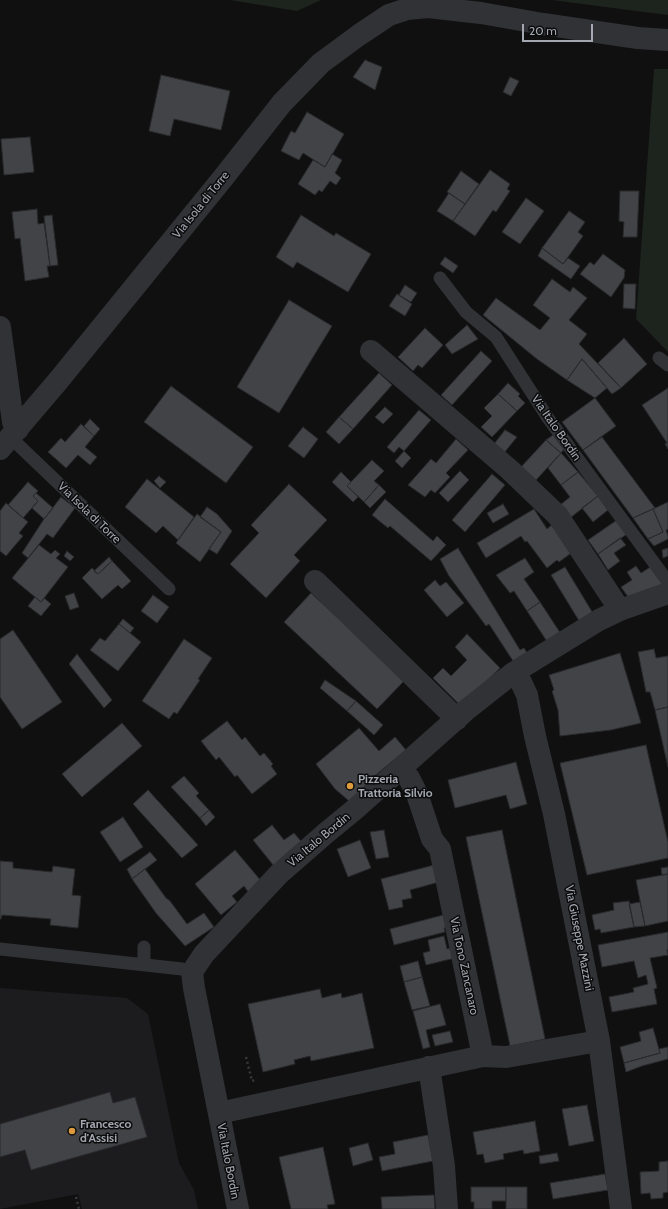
<!DOCTYPE html>
<style>
body{margin:0}
#map{position:relative;width:668px;height:1209px;overflow:hidden;background:#101011;font-family:Cabin,sans-serif}
canvas{display:block}
.scale{position:absolute;left:522px;top:24px;width:71px;height:18px;box-sizing:border-box;border:2px solid #a2a7b0;border-top:0;padding-left:5px;font-size:12px;line-height:14px;white-space:nowrap;color:#a2a7b0;-webkit-text-stroke:3px #0b0b0c;paint-order:stroke}
</style>
<div id="map">
<canvas width="668" height="1209"></canvas>
<div class="scale">20 m</div>
</div>
<script>
const c = document.querySelector('canvas').getContext('2d');
c.lineJoin = 'round';
function paint(path, color) {
  c.fillStyle = color;
  c.fill(path, 'evenodd');
}
function toPath(rows) {
  const path = new Path2D();
  for (const r of rows) {
    path.moveTo(r[0], r[1]);
    for (let i = 2; i < r.length; i += 2) path.lineTo(r[i], r[i + 1]);
  }
  return path;
}
function strokePath(path, color, width, dash) {
  c.strokeStyle = color;
  c.lineWidth = width;
  c.lineCap = dash ? 'butt' : 'round';
  c.setLineDash(dash || []);
  c.stroke(path);
}
function write(font, color, halo, rows, align = 'center') {
  c.font = font + ' Cabin,sans-serif';
  c.lineWidth = 3;
  c.setLineDash([]);
  c.textBaseline = 'middle';
  c.strokeStyle = halo;
  c.fillStyle = color;
  for (const [text, x, y, turn = 0] of rows) {
    c.save();
    c.translate(x, y);
    c.rotate((+turn || 0) * Math.PI / 180);
    c.textAlign = isNaN(turn) ? turn : align;
    if (halo) c.strokeText(text, 0, 0);
    c.fillText(text, 0, 0);
    c.restore();
  }
}
paint(toPath([
 [0,988,127,998,148,1014,179,1163,194,1190,198,1209,82,1209,78,1194,0,1209]
]), '#1c1c1e');
paint(toPath([
 [230,0,321,0,297,11],
 [552,0,668,0,668,15,636,11],
 [654,69,668,69,668,352,636,319]
]), '#1d231d');
const building = toPath([
 [365,60,382,67,375,90,353,77,365,60],
 [161,75,230,91,221,130,174,119,170,136,149,131,161,75],
 [510,77,519,81,511,96,503,92,510,77],
 [307,112,344,134,325,167,303,153,299,160,281,151,291,131,295,133,307,112],
 [30,137,34,172,4,175,1,139,30,137],
 [332,154,342,160,335,173,341,178,336,185,330,181,322,192,319,190,315,195,298,184,313,160,325,167,332,154],
 [490,170,510,184,507,189,510,191,496,212,493,210,475,236,453,221,490,170],
 [461,171,479,184,465,204,447,192,461,171],
 [620,191,639,191,637,237,623,237,624,222,619,221,620,191],
 [449,193,465,204,453,221,437,211,449,193],
 [526,198,544,211,520,244,502,232,526,198],
 [37,209,38,224,44,223,50,266,47,266,49,277,25,281,20,238,15,239,12,212,37,209],
 [569,211,585,222,578,232,583,236,563,264,542,248,569,211],
 [52,215,58,265,50,266,44,216,52,215],
 [301,215,334,236,336,233,371,254,348,292,297,262,293,268,276,257,301,215],
 [542,248,563,264,568,258,580,266,571,279,538,256,542,248],
 [603,254,625,270,624,278,611,297,580,274,590,262,594,265,603,254],
 [445,257,458,266,453,273,440,264,445,257],
 [552,279,570,292,573,287,587,298,569,320,587,334,579,344,621,388,612,394,582,359,567,380,537,359,483,315,496,298,540,330,550,318,533,305,552,279],
 [624,284,636,284,635,309,623,308,624,284],
 [405,285,417,293,411,302,399,295,405,285],
 [397,294,412,304,405,316,389,306,397,294],
 [289,300,332,326,279,413,237,387,289,300],
 [467,325,478,339,452,354,445,345,467,325],
 [425,328,443,345,422,368,418,365,413,371,398,357,425,328],
 [624,338,647,364,621,388,598,363,624,338],
 [481,351,492,361,452,405,441,395,481,351],
 [582,359,607,388,595,398,567,380,582,359],
 [379,373,392,385,353,429,339,417,379,373],
 [508,383,520,394,518,396,525,403,517,411,498,394,508,383],
 [171,386,253,447,226,483,144,422,171,386],
 [668,388,668,449,665,444,667,443,642,405,668,388],
 [498,394,517,411,492,437,481,427,492,416,484,408,498,394],
 [595,398,616,426,583,450,562,422,595,398],
 [385,407,393,414,383,424,375,417,385,407],
 [419,410,431,420,404,451,399,447,394,453,387,447,419,410],
 [339,417,353,429,339,444,326,432,339,417],
 [90,419,100,429,94,436,84,426,90,419],
 [81,424,94,436,85,447,97,457,90,465,78,455,66,468,48,452,61,438,65,442,81,424],
 [303,427,318,439,304,458,288,446,303,427],
 [505,430,517,437,504,453,494,444,505,430],
 [553,435,564,449,561,453,546,440,553,435],
 [602,437,655,508,633,518,583,450,602,437],
 [456,439,468,450,446,473,450,477,435,493,431,490,425,497,408,485,431,459,436,463,456,439],
 [546,440,561,453,536,480,521,467,546,440],
 [404,451,411,458,402,468,395,461,404,451],
 [561,453,578,472,561,485,548,468,561,453],
 [372,460,384,471,374,481,379,485,364,502,347,486,372,460],
 [460,471,469,480,448,502,439,493,460,471],
 [341,472,351,482,347,486,358,497,353,502,332,482,341,472],
 [578,472,598,496,570,518,560,505,570,497,561,485,578,472],
 [492,474,505,485,465,532,452,520,492,474],
 [159,476,166,482,160,488,154,481,159,476],
 [147,479,194,517,178,540,163,526,156,533,125,507,147,479],
 [28,482,38,491,33,496,38,501,23,518,8,505,28,482],
 [289,484,327,520,294,555,300,561,266,598,230,564,259,533,251,525,289,484],
 [379,485,386,492,370,508,364,502,379,485],
 [36,493,53,508,44,519,32,508,38,501,33,496,36,493],
 [598,496,608,510,593,522,582,508,598,496],
 [61,497,75,508,53,538,47,534,28,558,22,553,44,519,61,497],
 [385,499,433,541,437,536,446,545,431,561,390,526,388,528,372,515,385,499],
 [668,502,668,529,666,530,668,536,668,539,654,546,648,539,663,532,653,509,668,502],
 [6,503,28,522,19,533,23,536,6,556,0,551,0,511,6,503],
 [503,504,509,514,493,523,487,513,503,504],
 [207,507,217,514,232,531,217,554,209,549,221,532,200,517,207,507],
 [534,509,547,529,553,524,574,551,559,562,557,560,547,568,527,541,525,542,521,536,486,558,477,543,534,509],
 [653,509,663,532,648,539,633,518,653,509],
 [197,514,221,532,200,562,176,543,197,514],
 [617,520,627,534,598,554,588,540,617,520],
 [620,538,626,545,614,553,620,561,608,570,598,554,620,538],
 [39,545,51,554,55,550,60,554,56,558,68,567,41,602,12,578,39,545],
 [458,548,520,650,524,648,529,656,515,664,489,624,486,626,449,576,440,559,458,548],
 [668,548,668,556,663,558,662,550,668,548],
 [67,551,74,557,70,561,64,556,67,551],
 [109,557,112,561,98,574,94,571,109,557],
 [525,558,534,572,524,579,540,602,527,611,514,591,510,593,496,575,525,558],
 [112,561,131,581,122,589,118,585,102,599,82,578,92,568,98,574,112,561],
 [636,566,641,573,652,566,667,588,631,601,621,587,632,580,627,572,636,566],
 [565,567,594,615,581,624,551,575,565,567],
 [435,580,440,586,446,582,464,603,447,617,424,590,435,580],
 [74,593,79,607,70,610,65,596,74,593],
 [311,593,405,680,377,709,284,622,311,593],
 [153,595,169,607,157,623,141,611,153,595],
 [35,597,41,602,44,598,51,604,41,616,28,606,35,597],
 [540,602,561,634,548,643,527,611,540,602],
 [123,619,134,628,130,633,119,624,123,619],
 [119,624,141,642,118,671,90,650,100,638,105,641,119,624],
 [13,630,62,702,22,729,0,697,0,639,13,630],
 [467,634,500,668,461,706,433,678,443,668,451,676,467,660,455,647,467,634],
 [184,639,212,658,198,679,200,680,177,714,174,712,169,719,142,701,184,639],
 [654,649,656,658,668,656,668,707,655,710,650,692,646,692,638,652,654,649],
 [620,653,641,723,611,730,560,736,558,710,552,691,554,690,549,675,620,653],
 [77,654,112,700,104,708,69,664,77,654],
 [325,680,356,701,347,711,320,688,325,680],
 [356,701,383,725,374,735,347,711,356,701],
 [668,707,668,767,655,710,668,707],
 [227,721,242,740,245,737,260,756,264,753,273,764,271,766,277,774,252,794,237,775,235,777,219,757,216,760,201,741,227,721],
 [122,723,142,746,82,797,62,774,122,723],
 [359,728,379,751,395,737,406,750,366,783,373,791,355,806,335,789,316,764,359,728],
 [646,745,668,842,668,858,587,875,560,763,646,745],
 [516,762,527,804,510,809,506,795,455,808,448,780,516,762],
 [184,776,199,793,196,796,209,810,200,818,171,787,184,776],
 [148,790,198,845,182,858,133,804,148,790],
 [209,810,215,817,206,826,200,818,209,810],
 [123,817,143,847,120,862,100,832,123,817],
 [272,825,284,840,294,833,306,847,278,871,253,840,272,825],
 [384,830,389,857,376,859,370,832,384,830],
 [502,830,545,1039,510,1046,466,837,502,830],
 [360,840,371,868,348,877,337,849,360,840],
 [235,850,262,882,249,893,244,886,232,896,237,902,221,915,195,884,235,850],
 [150,852,157,860,132,879,127,869,150,852],
 [0,861,13,862,13,868,52,872,53,866,75,869,72,895,81,896,78,928,50,925,51,919,2,915,1,919,0,919,0,861],
 [434,865,439,882,410,890,412,898,402,900,403,907,389,910,381,879,434,865],
 [668,867,668,874,662,875,661,868,668,867],
 [145,869,166,898,170,901,187,924,204,913,214,927,185,946,156,913,132,879,145,869],
 [668,874,668,921,645,926,636,880,668,874],
 [629,901,634,927,601,933,600,929,595,930,592,915,614,910,613,903,629,901],
 [640,902,645,926,634,927,629,904,640,902],
 [447,914,450,927,444,928,445,932,394,945,390,929,447,914],
 [668,932,668,949,667,950,668,955,650,958,657,988,654,989,657,1004,612,1012,609,997,634,992,633,988,648,984,646,975,638,978,634,961,602,967,598,945,668,932],
 [444,936,447,949,453,948,455,958,426,965,423,953,430,951,428,940,444,936],
 [418,961,422,977,404,982,400,966,418,961],
 [422,977,430,1006,412,1010,404,982,422,977],
 [320,989,322,998,341,993,342,998,362,993,374,1048,311,1061,310,1056,294,1060,295,1064,263,1072,248,1004,320,989],
 [440,1004,446,1025,426,1030,430,1047,423,1049,413,1011,440,1004],
 [653,1028,660,1053,624,1063,620,1047,641,1041,639,1032,653,1028],
 [450,1031,453,1042,435,1046,432,1035,450,1031],
 [668,1047,668,1059,642,1066,626,1072,624,1063,660,1053,659,1049,668,1047],
 [110,1092,113,1103,135,1097,147,1137,31,1170,25,1150,0,1157,0,1124,110,1092],
 [587,1105,594,1141,569,1146,562,1109,587,1105],
 [535,1121,540,1151,524,1154,523,1150,503,1154,504,1159,485,1163,483,1154,477,1155,473,1132,535,1121],
 [428,1135,433,1161,382,1171,379,1157,395,1154,393,1142,428,1135],
 [368,1143,373,1160,353,1166,349,1148,368,1143],
 [323,1147,335,1204,327,1205,328,1209,291,1209,279,1157,323,1147],
 [557,1153,559,1161,540,1164,539,1156,557,1153],
 [668,1161,668,1192,663,1193,663,1198,651,1199,650,1193,641,1194,640,1172,659,1171,659,1162,668,1161],
 [605,1174,608,1190,553,1199,550,1183,605,1174],
 [471,1187,506,1187,506,1201,492,1201,492,1209,474,1209,474,1202,471,1202,471,1187],
 [506,1187,527,1187,527,1209,506,1209,506,1187],
 [434,1195,435,1209,382,1209,381,1197,434,1195]
]);
paint(building, '#414346');
strokePath(building, '#2a2a2d', 1);
strokePath(toPath([
 [246,1057,252,1081,255,1080],
 [76,1197,79,1209]
]), '#37393c', 2.5, [2, 3]);
strokePath(toPath([
 [440,278,466,312,496,337,548,418,668,582],
 [659,358,668,365],
 [10,437,169,589],
 [0,949,182,969,192,972],
 [144,965,144,947]
]), '#313235', 13);
strokePath(toPath([
 [0,327,13,422,18,429],
 [371,351,510,470,558,516,620,610],
 [0,449,58,381,223,178,282,103,321,63,359,35,389,15,407,9,428,7,481,13,543,24,638,38,668,40],
 [315,581,457,719],
 [513,673,521,682,527,695,535,736,554,814,599,1041,621,1209],
 [400,769,409,778,417,794,432,839,440,849,483,1056],
 [429,1067,444,1166,447,1209],
 [219,1113,483,1056,506,1057,599,1041],
 [238,1209,194,988,192,972,204,954,279,874,326,833,354,810,465,711,513,673,599,620,620,610,668,593]
]), '#313235', 22);
for (const [x, y, r, color] of [
 [350,786,4,"#dc9c3d"],
 [72,1131,4,"#dc9c3d"]
]) {
  const dot = new Path2D();
  dot.arc(x, y, r, 0, 2 * Math.PI);
  c.fillStyle = color;
  c.fill(dot);
  strokePath(dot, '#0b0b0c', 1.5);
}
write('12px', '#a2a7b0', '#0b0b0c', [
 ["Via Isola di Torre",201,205,-51],
 ["Via Italo Bordin",556,428,55],
 ["Via Isola di Torre",89,513,44],
 ["Via Italo Bordin",319,840,-40],
 ["Via Giuseppe Mazzini",579,938,79],
 ["Via Tono Zancanaro",464,966,78],
 ["Via Italo Bordin",228,1161,79]
]);
write('bold 12px', '#a2a7b0', '#0b0b0c', [
 ["Pizzeria",358,779],
 ["Trattoria Silvio",358,793],
 ["Francesco",80,1124],
 ["d'Assisi",80,1138]
], 'left');
</script>
